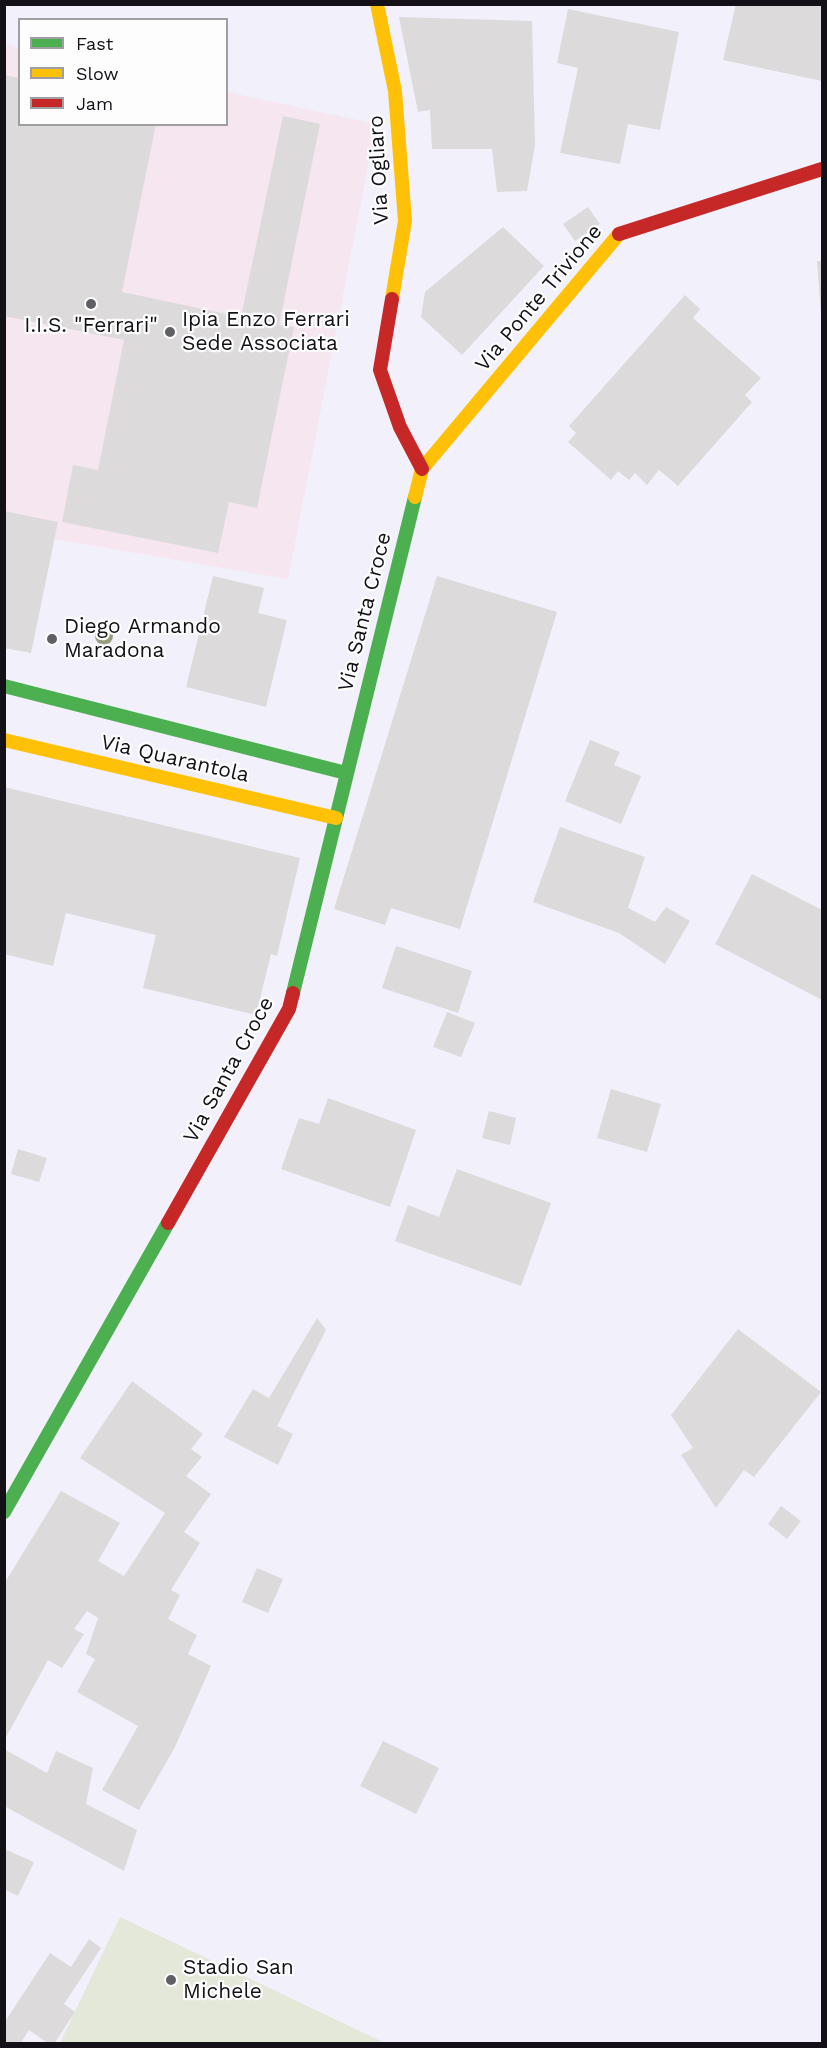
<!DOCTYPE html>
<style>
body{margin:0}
#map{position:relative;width:827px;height:2048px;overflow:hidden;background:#f2f0fa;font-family:"Work Sans",sans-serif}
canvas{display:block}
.frame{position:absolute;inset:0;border:6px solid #131117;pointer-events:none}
.legend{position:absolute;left:18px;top:18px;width:210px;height:108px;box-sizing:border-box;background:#fdfdfd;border:2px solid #9f9fa1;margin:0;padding:8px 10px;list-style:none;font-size:18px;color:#131117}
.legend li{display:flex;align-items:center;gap:12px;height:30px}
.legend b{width:30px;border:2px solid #9f9fa1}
</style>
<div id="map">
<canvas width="827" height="2048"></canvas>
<div class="frame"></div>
<ul class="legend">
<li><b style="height:8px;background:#4caf50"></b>Fast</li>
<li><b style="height:8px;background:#ffc107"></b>Slow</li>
<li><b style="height:8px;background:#c62828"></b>Jam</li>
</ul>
</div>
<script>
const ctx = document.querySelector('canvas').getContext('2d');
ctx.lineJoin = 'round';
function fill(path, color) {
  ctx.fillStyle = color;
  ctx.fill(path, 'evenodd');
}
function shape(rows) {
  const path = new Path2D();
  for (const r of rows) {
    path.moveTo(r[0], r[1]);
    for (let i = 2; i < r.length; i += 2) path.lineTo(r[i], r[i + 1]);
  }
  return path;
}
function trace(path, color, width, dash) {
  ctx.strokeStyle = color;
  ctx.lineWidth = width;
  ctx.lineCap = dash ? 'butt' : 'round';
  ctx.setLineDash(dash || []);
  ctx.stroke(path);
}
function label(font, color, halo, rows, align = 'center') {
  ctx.font = font + ' "Work Sans",sans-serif';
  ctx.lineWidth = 4.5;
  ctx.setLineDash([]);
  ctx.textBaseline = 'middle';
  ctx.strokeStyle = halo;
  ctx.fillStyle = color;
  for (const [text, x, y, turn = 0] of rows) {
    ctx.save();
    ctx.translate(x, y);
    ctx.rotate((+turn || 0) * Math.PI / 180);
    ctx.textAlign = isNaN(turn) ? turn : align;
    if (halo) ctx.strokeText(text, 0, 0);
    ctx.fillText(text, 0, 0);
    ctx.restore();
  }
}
fill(shape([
 [5,44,19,48,20,124,226,124,227,92,376,124,288,579,54,539,31,653,5,647]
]), '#f5e6ef');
fill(shape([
 [120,1917,385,2043,60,2043]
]), '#e4e8d9');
fill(shape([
 [736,4,822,4,822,81,723,60],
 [568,9,679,32,660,130,628,124,620,164,560,153,578,68,557,63],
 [399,17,532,21,535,145,527,191,497,192,492,149,432,149,430,110,418,112],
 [4,75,20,78,20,124,156,124,122,292,241,317,283,116,320,124,279,325,294,327,257,508,229,502,218,553,62,522,73,465,98,470,124,340,4,316],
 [588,207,600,224,575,241,563,224],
 [503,227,544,266,462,355,421,317,425,292],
 [817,261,822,261,822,314,821,314],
 [685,295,700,309,693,318,761,378,745,395,752,402,678,486,659,470,647,485,635,473,629,480,618,471,611,480,568,442,576,433,569,426],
 [4,511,58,522,31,653,4,648],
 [213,576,264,588,258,613,287,620,266,707,186,687],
 [437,576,557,612,460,929,391,908,385,925,334,909],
 [590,740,620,752,614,765,641,776,621,824,565,801],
 [4,787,300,858,277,956,271,954,256,1015,143,988,156,935,66,913,53,966,4,954],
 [560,827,645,857,628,908,655,922,666,907,690,921,665,964,619,933,533,902],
 [752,874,822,910,822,1000,715,944],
 [396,946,472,971,458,1013,382,988],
 [447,1012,475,1023,461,1057,433,1047],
 [611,1089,661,1104,647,1152,597,1138],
 [328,1098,416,1130,390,1207,281,1169,299,1118,319,1124],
 [489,1111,516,1118,510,1145,482,1138],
 [18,1149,47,1158,39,1182,11,1174],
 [457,1169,551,1203,521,1286,395,1241,408,1205,439,1217],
 [317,1318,326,1330,277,1426,293,1434,278,1465,224,1437,253,1389,269,1398],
 [738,1329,821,1392,754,1477,744,1470,716,1508,681,1455,693,1448,671,1415],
 [132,1381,203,1434,191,1449,202,1457,186,1476,211,1494,184,1532,200,1543,171,1590,180,1595,168,1619,197,1635,188,1654,211,1666,175,1747,139,1810,102,1790,138,1726,77,1692,95,1659,86,1654,98,1618,87,1611,74,1629,84,1634,62,1668,48,1660,4,1741,4,1584,61,1491,120,1523,98,1561,124,1576,165,1513,80,1458],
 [781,1506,801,1521,787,1539,768,1524],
 [257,1568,283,1579,268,1613,242,1602],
 [383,1741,439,1768,416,1814,360,1786],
 [4,1749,47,1773,56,1751,93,1768,86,1804,137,1830,124,1871,4,1806],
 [4,1849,34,1862,18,1896,4,1889],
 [89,1939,101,1948,64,2004,75,2012,54,2044,49,2044,29,2030,20,2044,4,2044,4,2023,50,1953,71,1967]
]), '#dddadc');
trace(shape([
 [4,686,346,773],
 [293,993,415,497],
 [4,1512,168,1223]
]), '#4caf50', 14);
trace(shape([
 [377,4,395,91,405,221,392,299],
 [415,497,422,469,619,234],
 [4,740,336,818]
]), '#ffc107', 14);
trace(shape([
 [619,234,822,169],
 [392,299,380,370,400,427,422,469],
 [168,1223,289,1009,293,993]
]), '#c62828', 14);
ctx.fillStyle = '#979c7e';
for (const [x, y] of [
 [104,636]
]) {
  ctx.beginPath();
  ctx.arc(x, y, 9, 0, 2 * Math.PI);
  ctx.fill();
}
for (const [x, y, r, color] of [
 [91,304,6,"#615f66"],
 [170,332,6,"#615f66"],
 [52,639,6,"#615f66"],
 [171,1980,6,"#615f66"]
]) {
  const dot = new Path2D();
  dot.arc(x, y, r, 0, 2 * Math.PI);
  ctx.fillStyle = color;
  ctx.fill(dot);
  trace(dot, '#fdfdfd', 2);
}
label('21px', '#131117', '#fdfdfd', [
 ["Via Ogliaro",379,170,-93],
 ["Via Ponte Trivione",539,298,-50],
 ["Via Santa Croce",365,612,-76],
 ["Via Quarantola",175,759,13],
 ["Via Santa Croce",229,1070,-61]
]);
label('21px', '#131117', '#fdfdfd', [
 ["Ipia Enzo Ferrari",182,320],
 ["Sede Associata",182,344],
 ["I.I.S. \"Ferrari\"",91,326,"center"],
 ["Diego Armando",64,627],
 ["Maradona",64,651],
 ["Stadio San",183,1968],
 ["Michele",183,1992]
], 'left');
</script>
